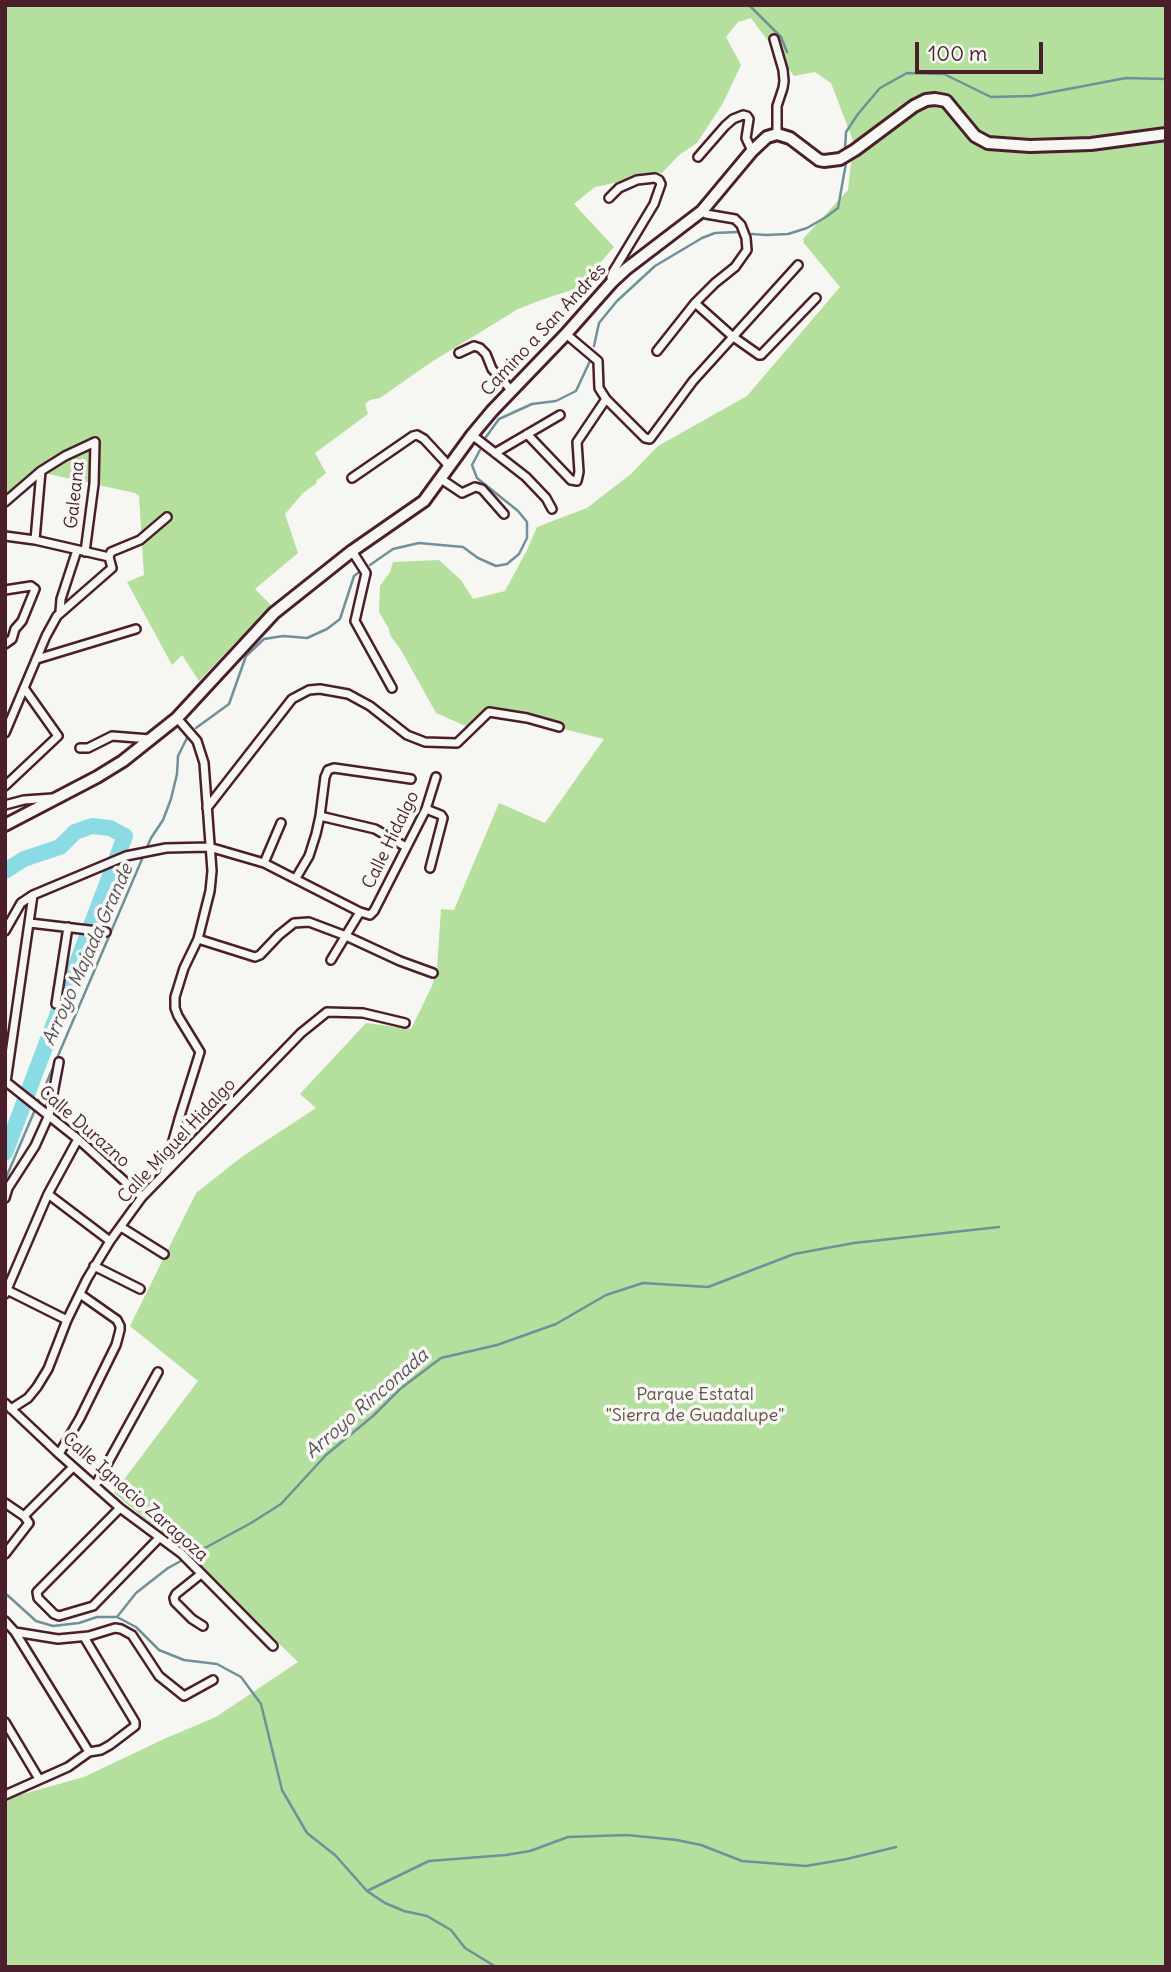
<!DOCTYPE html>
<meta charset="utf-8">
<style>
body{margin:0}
#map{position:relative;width:1171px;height:1972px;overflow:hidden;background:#f6f6f2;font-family:Delius,sans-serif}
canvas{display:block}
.frame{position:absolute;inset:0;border:7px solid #4a1f2b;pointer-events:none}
.scale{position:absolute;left:915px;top:42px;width:128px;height:32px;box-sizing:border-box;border:4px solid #4a1f2b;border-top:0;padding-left:9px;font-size:21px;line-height:24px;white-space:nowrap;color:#4a1f2b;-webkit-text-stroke:5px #f6f6f2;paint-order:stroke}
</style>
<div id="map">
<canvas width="1171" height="1972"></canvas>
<div class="frame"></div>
<div class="scale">100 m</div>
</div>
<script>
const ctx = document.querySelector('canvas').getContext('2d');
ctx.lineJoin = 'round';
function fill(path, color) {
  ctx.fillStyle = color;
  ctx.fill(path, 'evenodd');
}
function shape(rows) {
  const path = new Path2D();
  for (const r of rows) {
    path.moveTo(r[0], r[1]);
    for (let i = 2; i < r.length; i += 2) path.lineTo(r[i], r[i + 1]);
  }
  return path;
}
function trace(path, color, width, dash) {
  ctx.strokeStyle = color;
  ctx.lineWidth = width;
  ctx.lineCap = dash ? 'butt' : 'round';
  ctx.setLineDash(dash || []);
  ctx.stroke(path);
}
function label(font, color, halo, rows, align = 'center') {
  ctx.font = font + ' Delius,sans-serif';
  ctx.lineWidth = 7;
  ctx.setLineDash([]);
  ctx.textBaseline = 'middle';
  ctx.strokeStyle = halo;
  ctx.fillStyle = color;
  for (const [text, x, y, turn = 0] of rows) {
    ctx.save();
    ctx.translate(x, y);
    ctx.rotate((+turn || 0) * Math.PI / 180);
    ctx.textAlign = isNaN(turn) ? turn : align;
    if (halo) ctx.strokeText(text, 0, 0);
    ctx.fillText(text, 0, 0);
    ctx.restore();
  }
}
fill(shape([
 [5,5,1166,5,1166,1967,5,1967,5,1799,84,1777,164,1739,216,1717,298,1662,186,1553,114,1493,198,1381,130,1326,196,1193,243,1156,316,1108,300,1094,366,1023,411,1029,432,986,437,969,441,909,454,910,499,803,545,823,604,739,498,713,483,715,468,727,436,713,401,650,390,635,389,629,379,612,380,586,390,572,393,562,439,560,461,580,473,599,505,591,527,550,537,527,587,508,631,474,658,446,747,396,840,287,803,242,804,241,803,239,848,190,852,155,857,151,831,83,815,72,794,76,751,18,738,22,726,37,741,65,723,103,697,143,679,155,662,173,595,187,574,204,614,247,578,288,544,299,518,309,430,363,380,398,370,400,365,404,368,414,315,453,326,473,316,481,317,483,303,493,285,514,298,553,255,589,271,605,199,681,182,655,172,665,127,582,144,575,139,496,135,493,35,471,5,499]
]), '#b4df9c');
trace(shape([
 [749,5,781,37,787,52],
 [845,150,846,132,858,114,880,88,907,73,944,74,991,97,1031,96,1126,78,1166,79],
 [752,234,766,235,788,234,807,228,826,217,838,208,846,163],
 [594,346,599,323,617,301,655,266,702,238,715,233,737,232],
 [486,437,499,419,532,404,556,401,576,391,590,361],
 [370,565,393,549,419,543,463,547,478,558,496,566,507,564,519,554,527,538,527,522,518,511,477,478,472,465,480,450],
 [196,728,229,704,246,656,264,639,283,636,307,638,327,629,340,619,354,576,358,573],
 [5,1180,151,838,163,820,171,799,177,774,178,756,187,738],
 [5,1593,36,1621,53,1626,79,1623,97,1617,117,1617,136,1627,159,1650,184,1660,217,1664,241,1677,261,1704,282,1790,307,1833,335,1855,367,1891,385,1903,404,1911,427,1916,451,1930,465,1948,496,1967],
 [117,1617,136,1593,168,1568,251,1523,281,1504,326,1455,373,1416,400,1389,441,1358,497,1345,556,1324,606,1295,643,1283,708,1287,794,1254,854,1243,999,1227],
 [367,1891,429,1861,506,1855,530,1851,568,1837,627,1835,677,1840,701,1845,742,1861,806,1866,847,1859,896,1847]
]), '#70909a', 2.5);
trace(shape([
 [5,871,24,859,60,847,75,832,92,826,110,828,125,836,5,1153]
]), '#8adbe4', 16);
const street = shape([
 [774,39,783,70,784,81,783,88,777,106,777,134],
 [698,157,725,126,733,119,743,115,747,116,749,119,746,138,752,151],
 [609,198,619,188,637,180,655,178,659,180,661,184,654,204,613,272,611,277,612,282],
 [695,303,732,336,759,355,761,355,816,298],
 [566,334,598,361,599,388,606,399,645,438,650,439,693,381,798,265],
 [657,351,695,303,715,283,735,267,747,250,746,238,741,225,735,219,706,214,702,211],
 [459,353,474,346,480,348,486,354,492,369,512,391],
 [527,434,571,480,577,481,579,472,577,442,606,399],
 [472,435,526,477,546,498,552,509],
 [495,453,560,415],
 [352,478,413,436,417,435,424,439,449,466],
 [441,479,462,493,475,487,482,489,504,514],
 [5,502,41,471,65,456,95,442,94,484,85,552],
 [5,536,35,540,109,557],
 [35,540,41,471],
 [352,551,366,573,355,621,392,688],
 [109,557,111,552,140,540,167,517],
 [5,590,31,586,35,589,22,621,15,629,12,639,5,644],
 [60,612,61,599,77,550],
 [37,659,136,629],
 [5,733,46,636,57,616,112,568,109,557],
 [80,748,88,748,112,736,150,739],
 [5,786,58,736,24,688],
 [5,805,24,800,53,798],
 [207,808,292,699,309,690,320,689,348,694,370,706,407,735,425,742,457,743,489,712,527,718,559,727],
 [426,809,441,815,443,818,430,868],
 [320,816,375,829,406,847],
 [264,863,281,823],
 [296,878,309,856,316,834,320,816,325,777,328,770,334,768,411,779],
 [30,923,106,932],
 [5,931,21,903,33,895,126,856,166,848,209,847,264,863,360,912,370,915,374,911,426,809,436,777],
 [198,939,255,957,260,955,279,935,294,923,309,922,346,936,400,961,433,973],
 [331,960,360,912],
 [56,1004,68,927],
 [5,1081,78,1139,142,1197],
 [6,1082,33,895],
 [164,1173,179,1119,200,1052,178,1016,175,1008,175,997,184,968,198,939,210,891,212,871,204,763,197,741,177,718],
 [48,1194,110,1241],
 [5,1198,8,1188,35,1146,49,1115,59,1062],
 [121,1227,164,1254],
 [94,1266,140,1289],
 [7,1290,67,1320],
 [5,1294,48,1194,78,1139],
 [5,1403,59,1454,120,1508,182,1554,273,1646],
 [11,1409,28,1398,37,1387,48,1369,67,1320,87,1279,110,1241,142,1197,301,1033,327,1012,363,1013,405,1023],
 [59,1454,80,1418,116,1345,120,1330,120,1326,117,1320,80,1294],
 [95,1486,158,1372],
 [5,1503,24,1516,29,1523,5,1554],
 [120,1508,37,1592,38,1598,54,1614,59,1616,93,1606,159,1538],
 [24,1516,73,1467],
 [201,1574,176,1594,174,1598,175,1602,192,1619,203,1626],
 [5,1621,15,1632,58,1639,89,1636,115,1628,121,1629,132,1635,159,1676,184,1696,213,1680],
 [15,1632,89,1752],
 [5,1722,39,1779],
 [5,1795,68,1767,89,1752,101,1750,110,1745,135,1726,135,1722,84,1637]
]);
const secondary = shape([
 [5,825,97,777,123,761,177,718,274,613,352,551,424,501,472,435,492,411,566,334,612,282,626,269,702,211,752,151,767,137,777,134,790,138,819,160,824,161,840,159,855,150,914,106,926,100,935,99,946,101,975,136,988,143,1030,146,1091,144,1166,134]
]);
trace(street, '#4a1f2b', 12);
trace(secondary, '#4a1f2b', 16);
trace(street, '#f6f6f2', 7);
trace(secondary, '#f6f6f2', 10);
label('18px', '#4a1f2b', '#f6f6f2', [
 ["Camino a San Andrés",544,330,-47],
 ["Galeana",75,495,-84],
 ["Calle Hidalgo",391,840,-64],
 ["Calle Durazno",84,1127,41],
 ["Calle Miguel Hidalgo",177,1141,-47],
 ["Calle Ignacio Zaragoza",135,1497,41]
]);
label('18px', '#644f47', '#f6f6f2', [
 ["Parque Estatal",695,1395],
 ["\"Sierra de Guadalupe\"",695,1416]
]);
label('italic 19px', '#5a4e59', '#f6f6f2', [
 ["Arroyo Majada Grande",88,955,-66],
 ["Arroyo Rinconada",367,1404,-41]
]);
</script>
